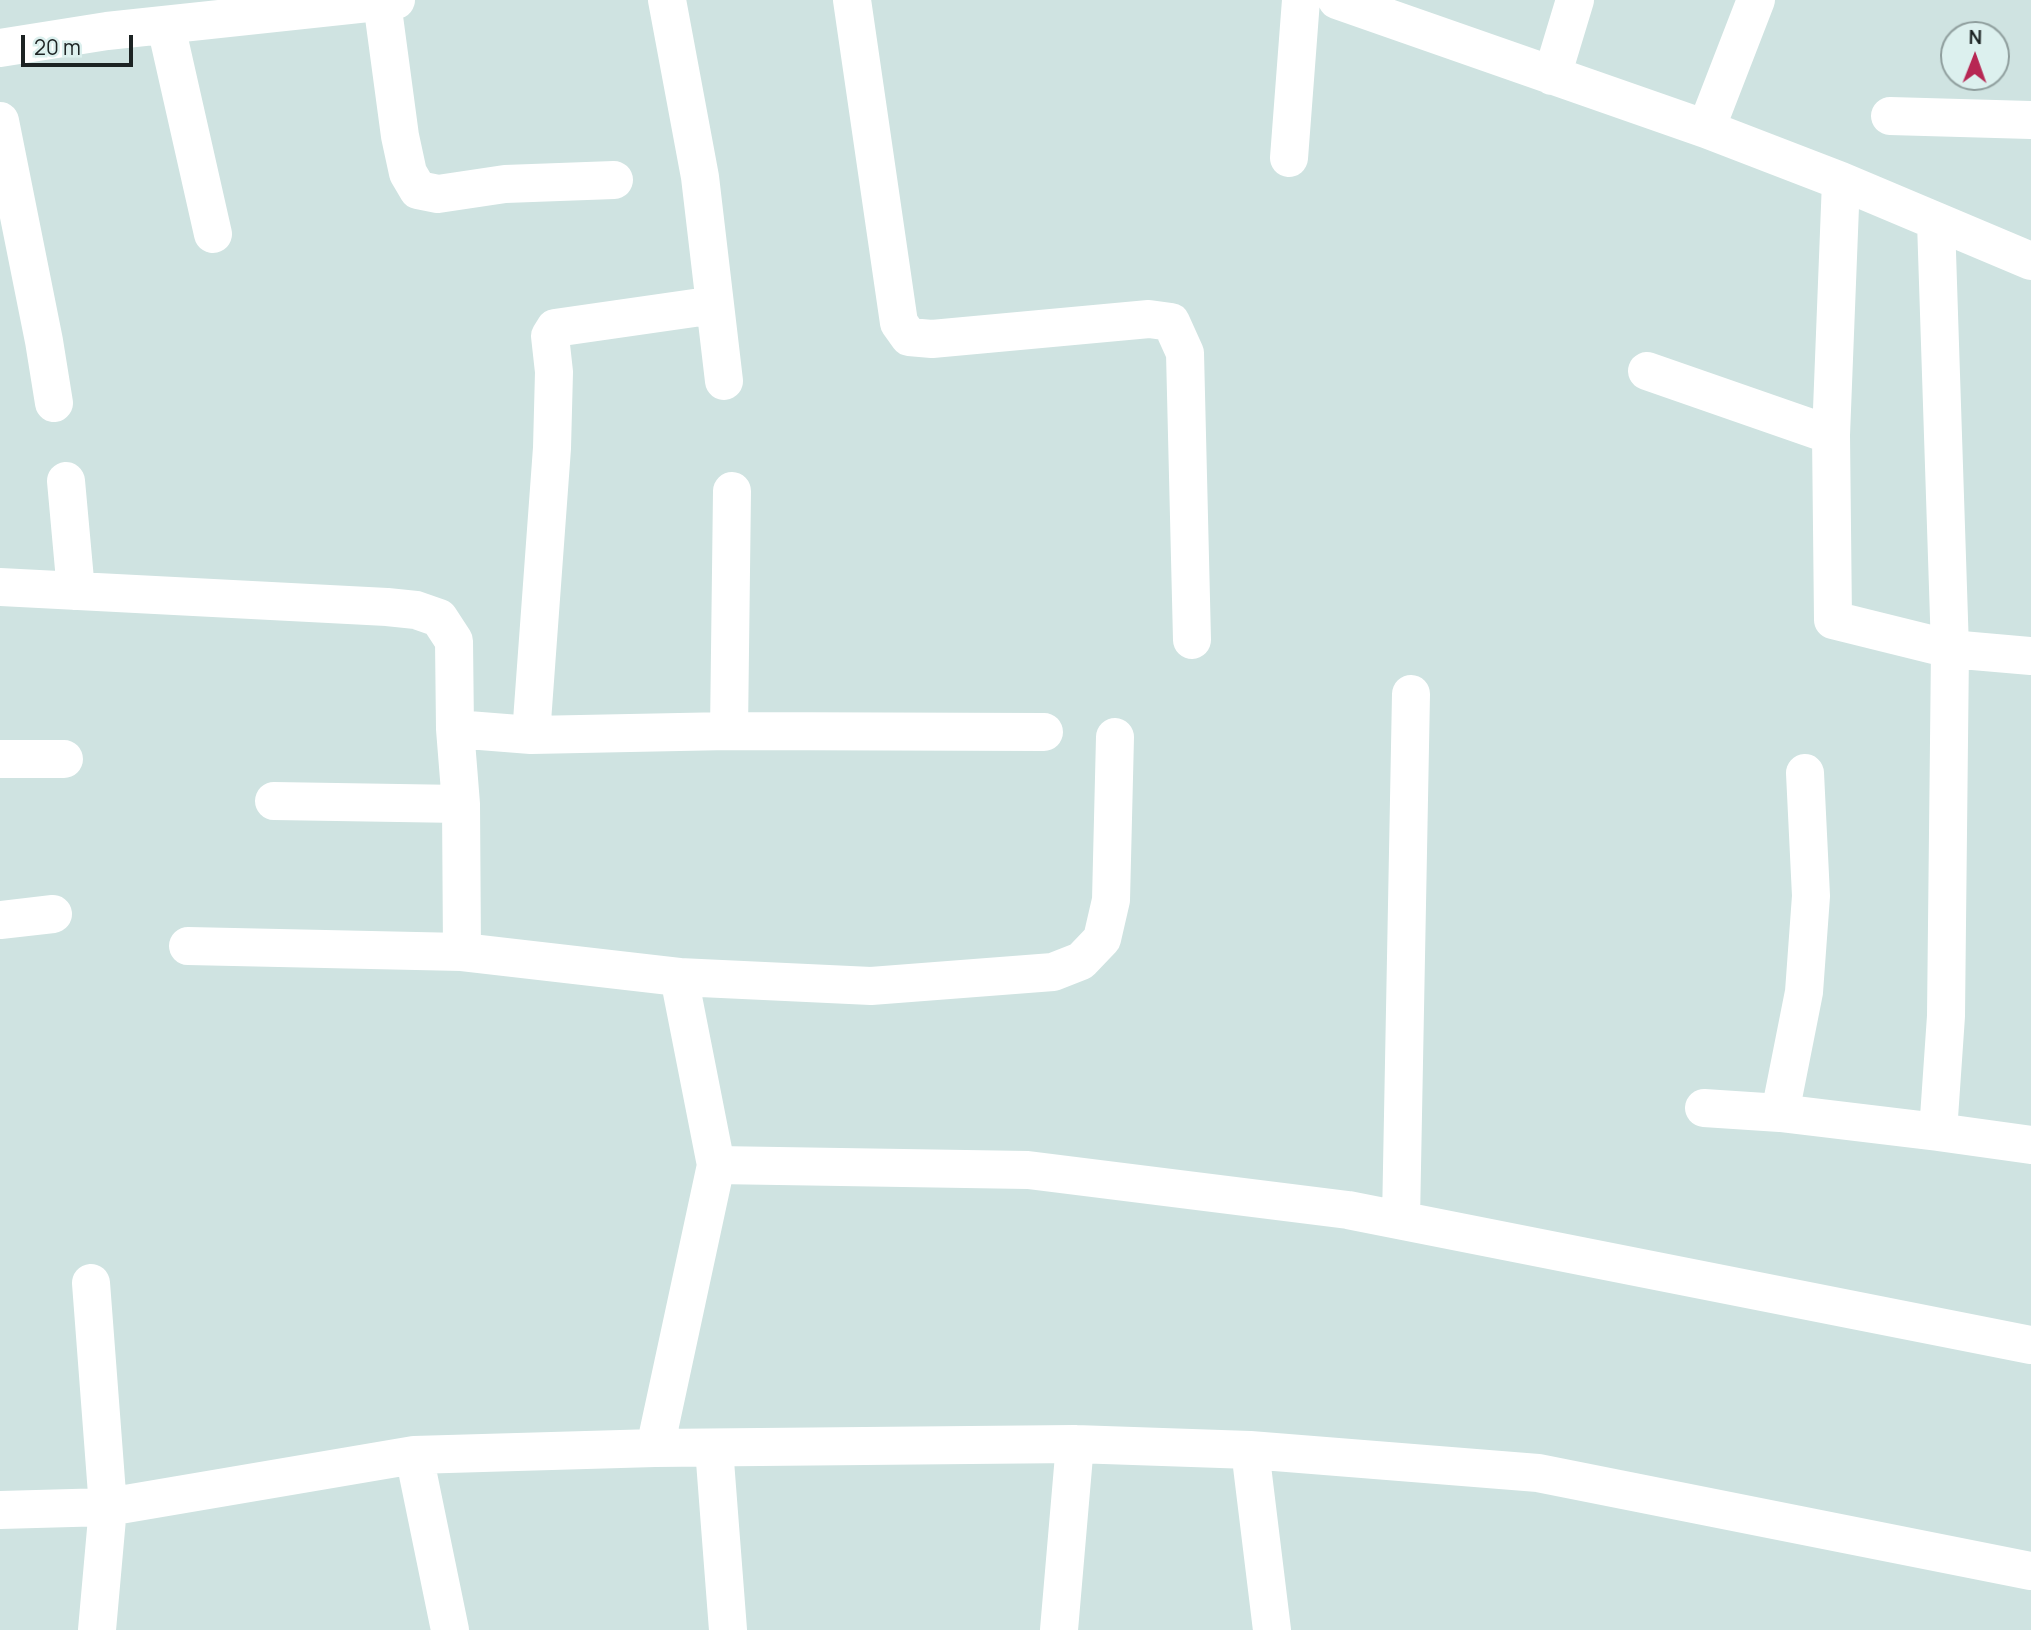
<!DOCTYPE html>
<style>
body{margin:0}
#map{position:relative;width:2031px;height:1630px;overflow:hidden;background:#cfe3e1;font-family:Manrope,sans-serif}
canvas{display:block}
.north{position:absolute;left:1940px;top:21px;width:70px;height:70px;box-sizing:border-box;background:#dcf0ee;border:2px solid #8f9e9d;border-radius:50%;rotate:1deg;font-size:19px;font-weight:700;line-height:28px;text-align:center;color:#1c2323}
.north::after{content:'';display:block;margin:auto;width:24px;height:32px;background:#b72753;clip-path:polygon(50% 0,100% 100%,50% 72%,0 100%)}
.scale{position:absolute;left:21px;top:35px;width:112px;height:32px;box-sizing:border-box;border:4px solid #1c2323;border-top:0;padding-left:9px;font-size:21px;line-height:24px;white-space:nowrap;color:#1c2323;-webkit-text-stroke:5px #dcf0ee;paint-order:stroke}
</style>
<div id="map">
<canvas width="2031" height="1630"></canvas>
<div class="north">N</div>
<div class="scale">20 m</div>
</div>
<script>
const ctx = document.querySelector('canvas').getContext('2d');
ctx.lineJoin = 'round';
function shape(rows) {
  const path = new Path2D();
  for (const r of rows) {
    path.moveTo(r[0], r[1]);
    for (let i = 2; i < r.length; i += 2) path.lineTo(r[i], r[i + 1]);
  }
  return path;
}
function trace(path, color, width, dash) {
  ctx.strokeStyle = color;
  ctx.lineWidth = width;
  ctx.lineCap = dash ? 'butt' : 'round';
  ctx.setLineDash(dash || []);
  ctx.stroke(path);
}
trace(shape([
 [667,0,700,177,724,381],
 [852,0,899,323,909,337,932,339,1149,319,1171,322,1185,353,1192,640],
 [1337,0,1706,129,1841,181,2031,261],
 [382,2,400,136,408,173,418,190,438,194,505,184,614,180],
 [166,26,213,234],
 [0,48,107,31,396,0],
 [1552,76,1575,0],
 [1890,116,2031,120],
 [0,121,44,341,54,403],
 [1706,129,1756,0],
 [1289,158,1301,0],
 [1841,181,1831,435,1833,620,1950,649,2031,656],
 [1936,222,1950,649,1946,1016,1938,1132,2031,1145],
 [1647,371,1831,435],
 [66,481,76,591],
 [0,587,387,607,416,610,439,618,454,641,455,729,461,804,462,952,679,977,716,1165],
 [455,729,531,735,729,731,1044,732],
 [729,731,732,491],
 [531,735,552,448,554,372,550,336,555,328,715,305],
 [0,759,64,759],
 [274,801,461,804],
 [0,920,53,914],
 [188,946,462,952],
 [679,977,871,986,1053,972,1081,961,1102,939,1111,900,1115,737],
 [1704,1108,1780,1113,1938,1132],
 [1780,1113,1804,992,1811,896,1805,773],
 [1401,1220,1411,694],
 [91,1283,108,1507,97,1630],
 [655,1448,716,1165,1028,1170,1348,1210,2031,1345],
 [714,1448,728,1630],
 [1250,1450,1272,1630],
 [414,1455,450,1630],
 [0,1510,108,1507,414,1455,655,1448,1075,1444,1250,1450,1538,1473,2031,1571],
 [1059,1630,1075,1444]
]), '#fff', 38);
</script>
